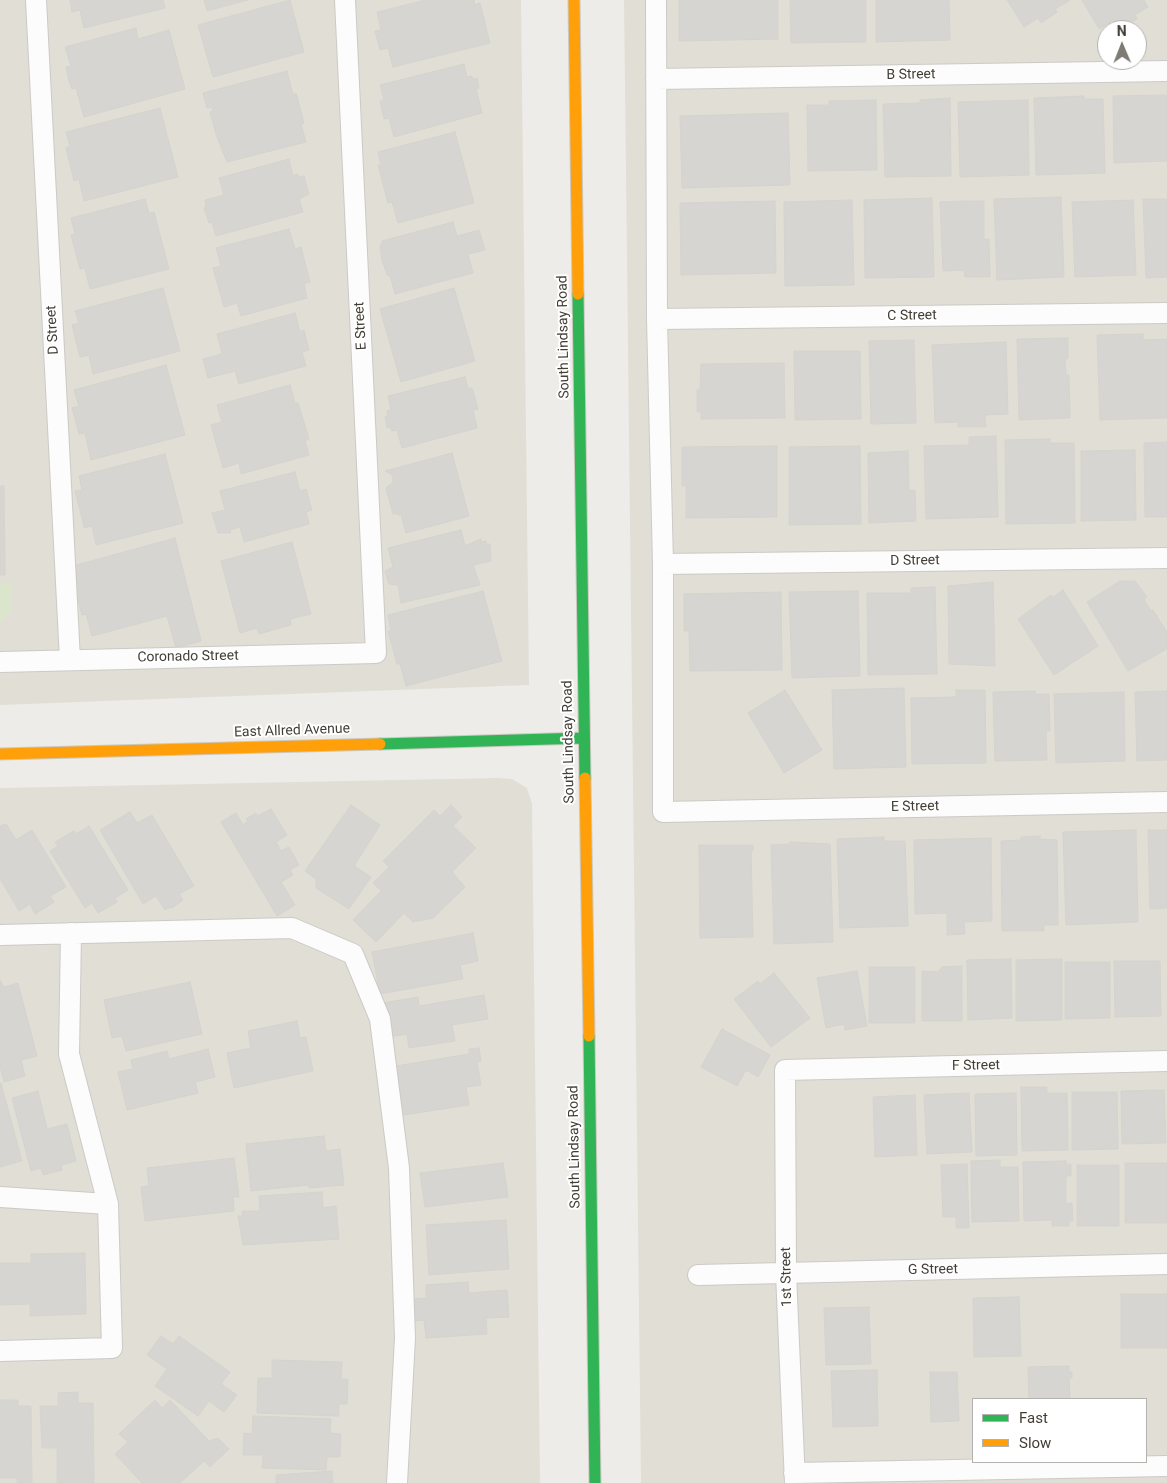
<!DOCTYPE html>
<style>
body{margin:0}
#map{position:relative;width:1167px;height:1483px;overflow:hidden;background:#eeece8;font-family:Roboto,sans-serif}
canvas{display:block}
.legend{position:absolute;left:972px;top:1398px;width:175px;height:65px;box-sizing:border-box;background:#fff;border:1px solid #b3b2af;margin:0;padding:6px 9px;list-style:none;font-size:15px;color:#423e36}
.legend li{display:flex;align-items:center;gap:10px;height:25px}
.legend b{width:25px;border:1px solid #b3b2af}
.north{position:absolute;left:1097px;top:20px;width:50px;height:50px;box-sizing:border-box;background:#fff;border:1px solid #b3b2af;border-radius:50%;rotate:359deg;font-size:14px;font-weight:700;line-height:20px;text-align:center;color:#423e36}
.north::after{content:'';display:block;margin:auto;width:18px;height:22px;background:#7e7b74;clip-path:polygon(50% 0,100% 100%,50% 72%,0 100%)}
</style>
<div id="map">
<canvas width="1167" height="1483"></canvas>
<ul class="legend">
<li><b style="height:6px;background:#30b455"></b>Fast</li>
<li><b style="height:6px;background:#ff9f0a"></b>Slow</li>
</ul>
<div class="north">N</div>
</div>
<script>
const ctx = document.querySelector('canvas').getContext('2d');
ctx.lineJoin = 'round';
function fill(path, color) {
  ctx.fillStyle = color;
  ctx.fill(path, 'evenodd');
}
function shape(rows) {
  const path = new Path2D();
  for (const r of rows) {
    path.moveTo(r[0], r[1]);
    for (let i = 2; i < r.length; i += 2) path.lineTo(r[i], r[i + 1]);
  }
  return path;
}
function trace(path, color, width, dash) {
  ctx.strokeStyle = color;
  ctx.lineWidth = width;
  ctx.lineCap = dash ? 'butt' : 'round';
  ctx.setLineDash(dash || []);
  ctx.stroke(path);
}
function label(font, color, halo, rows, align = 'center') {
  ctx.font = font + ' Roboto,sans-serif';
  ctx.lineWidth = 4;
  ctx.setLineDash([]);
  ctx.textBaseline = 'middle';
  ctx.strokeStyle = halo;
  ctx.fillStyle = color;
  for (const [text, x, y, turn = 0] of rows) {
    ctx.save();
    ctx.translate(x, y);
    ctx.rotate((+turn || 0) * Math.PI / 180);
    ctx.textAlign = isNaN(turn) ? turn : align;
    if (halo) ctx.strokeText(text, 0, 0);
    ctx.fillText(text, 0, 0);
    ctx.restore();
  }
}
fill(shape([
 [0,0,521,0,529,685,0,705],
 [624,0,1167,0,1167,1483,641,1483],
 [1107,30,1137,30,1137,60,1107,60],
 [973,1399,1146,1399,1146,1462,973,1462],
 [498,778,512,779,527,788,532,804,540,1483,0,1483,0,788]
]), '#e1ded6');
fill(shape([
 [0,583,13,583,11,611,0,623]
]), '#dbe5cb');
const building = shape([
 [70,0,163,0,165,8,84,28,80,10,72,12,70,0],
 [204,0,248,0,207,11,204,0],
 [290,0,304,52,213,77,198,25,290,0],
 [425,0,474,0,475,5,480,3,490,43,393,67,388,48,380,50,375,31,381,30,377,12,425,0],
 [679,0,778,0,778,39,679,41,679,0],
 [790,0,866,0,866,42,791,43,790,0],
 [876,0,949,0,950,40,876,42,876,0],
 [1007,0,1069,0,1069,1,1055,9,1057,12,1041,23,1038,18,1024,27,1007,0],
 [1082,0,1144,0,1148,7,1135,15,1137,19,1119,29,1113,20,1099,29,1082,0],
 [136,28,138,39,169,30,185,89,84,117,76,88,72,89,69,81,66,67,71,66,65,47,136,28],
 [464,64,467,77,472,76,473,79,477,78,479,88,476,89,482,113,394,137,389,118,384,119,380,101,384,99,380,85,464,64],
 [287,71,293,95,296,93,304,123,301,124,306,142,227,162,217,137,210,112,213,111,212,107,207,108,203,93,287,71],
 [1167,95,1167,161,1114,163,1113,96,1167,95],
 [1084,96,1084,99,1103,99,1105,173,1036,175,1034,98,1084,96],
 [950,98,951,176,885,177,883,104,920,103,920,100,950,98],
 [876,100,877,170,808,171,807,105,829,105,829,101,876,100],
 [1028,100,1029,175,960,177,958,102,1028,100],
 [160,108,178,177,84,201,79,179,74,181,66,148,70,146,66,132,160,108],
 [788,113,790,185,682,188,680,116,788,113],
 [455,132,474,203,398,223,392,202,388,203,378,165,381,165,378,152,455,132],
 [289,159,293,176,298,174,299,177,304,176,309,194,299,199,303,212,216,236,212,222,209,223,204,208,206,207,205,200,224,195,219,178,289,159],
 [1061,197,1064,277,997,280,994,199,1061,197],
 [932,198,934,277,865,278,864,200,932,198],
 [145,199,149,213,154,212,169,269,90,289,85,268,80,269,71,235,75,234,71,218,145,199],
 [1143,199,1167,199,1167,277,1146,278,1143,199],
 [852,200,854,285,785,286,784,202,852,200],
 [1133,200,1136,275,1075,277,1072,202,1133,200],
 [775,201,776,273,681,275,680,203,775,201],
 [964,201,984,201,984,239,989,239,990,277,965,277,964,270,943,271,940,202,964,201],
 [453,222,457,236,479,230,485,250,468,254,473,273,395,294,390,275,388,276,382,261,380,245,382,244,382,241,453,222],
 [289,229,295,249,301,247,310,282,304,284,307,298,241,316,237,303,224,307,213,268,221,266,216,248,289,229],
 [163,288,180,351,93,374,89,355,80,357,72,325,79,323,75,311,163,288],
 [454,288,475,361,401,382,380,309,454,288],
 [295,313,300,332,304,330,309,350,302,352,306,366,239,384,235,371,208,378,203,359,222,354,217,334,295,313],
 [1143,334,1143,340,1167,339,1167,418,1100,420,1097,335,1143,334],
 [1068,338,1068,359,1065,359,1066,375,1069,375,1070,418,1019,420,1017,339,1068,338],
 [914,340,916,423,871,424,869,341,914,340],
 [1006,342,1008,414,985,415,986,427,958,427,958,422,935,423,932,345,1006,342],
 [794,351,860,351,861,419,795,420,794,351],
 [784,363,785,418,701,419,701,412,697,412,697,390,700,390,701,364,784,363],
 [166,365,185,435,91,460,85,433,79,434,72,408,79,406,74,390,166,365],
 [465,377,468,389,472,388,478,409,473,410,477,428,402,448,397,430,392,431,390,427,387,428,386,422,385,417,388,415,387,411,391,410,388,396,465,377],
 [290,385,295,403,298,403,309,439,305,441,309,455,241,474,239,463,223,468,211,425,222,422,217,405,290,385],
 [996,436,998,517,926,519,924,446,969,445,969,437,996,436],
 [1050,439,1050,443,1074,443,1075,523,1006,524,1005,440,1050,439],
 [1167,442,1167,517,1145,517,1144,443,1167,442],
 [777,446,777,517,686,518,686,486,682,486,682,447,777,446],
 [860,446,861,524,789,525,789,447,860,446],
 [1135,450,1136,520,1081,521,1081,451,1135,450],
 [908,451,909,491,915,490,916,521,869,523,868,453,908,451],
 [452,453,469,516,406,533,401,515,398,515,397,513,393,514,386,488,393,482,392,475,385,471,452,453],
 [165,454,183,523,96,545,92,526,84,528,83,522,75,491,82,490,79,476,165,454],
 [295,472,300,491,306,489,312,510,306,512,309,524,244,542,240,527,230,530,231,533,218,533,212,513,225,510,220,491,295,472],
 [0,486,4,486,5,575,0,575,0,486],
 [461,530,465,546,481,539,481,542,486,541,486,544,490,544,491,561,473,565,480,585,401,603,398,585,389,584,385,571,393,567,388,548,461,530],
 [175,538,201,641,176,648,167,616,92,636,86,614,82,615,74,585,78,583,73,566,175,538],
 [292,542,311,614,290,619,291,625,259,634,257,628,240,633,221,561,292,542],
 [1120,581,1135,581,1147,597,1144,600,1151,611,1153,610,1167,632,1167,649,1128,671,1087,602,1120,581],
 [993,582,995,666,949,664,948,586,993,582],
 [935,587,937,674,868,675,867,593,911,593,911,588,935,587],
 [1063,590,1098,646,1054,675,1018,619,1051,595,1052,598,1063,590],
 [483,591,502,661,406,686,400,664,397,664,388,631,391,631,388,615,483,591],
 [858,591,860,676,792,678,789,592,858,591],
 [781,592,782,670,690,671,689,631,684,631,684,594,781,592],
 [904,688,906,767,834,769,832,690,904,688],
 [785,690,822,750,784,773,748,713,785,690],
 [956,690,985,690,986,763,912,764,911,698,956,697,956,690],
 [1035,691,1036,694,1049,694,1050,731,1046,731,1047,760,995,761,993,692,1035,691],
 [1167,691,1167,760,1137,761,1135,692,1167,691],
 [1124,692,1125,761,1056,763,1054,694,1124,692],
 [351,805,380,825,354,866,371,877,349,909,316,888,316,879,305,871,351,805],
 [451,805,462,817,453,826,476,848,452,872,465,887,433,918,413,922,404,913,376,942,353,920,381,891,373,883,389,867,383,861,434,810,440,816,451,805],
 [271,809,287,835,276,842,281,851,289,847,299,865,290,870,293,875,281,882,295,905,277,916,221,822,236,813,243,825,248,821,246,819,256,813,257,816,271,809],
 [130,812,137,823,152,815,194,886,179,894,183,900,172,908,171,907,165,910,156,896,143,904,100,830,130,812],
 [6,824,16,840,32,830,66,887,50,896,54,902,35,914,30,904,19,911,0,879,0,826,6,824],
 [89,826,128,890,115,898,117,902,98,913,92,903,85,908,50,851,58,846,55,842,74,831,76,834,89,826],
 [1136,830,1138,922,1066,925,1063,832,1136,830],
 [1148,830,1167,830,1167,908,1150,909,1148,830],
 [1040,836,1040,839,1057,840,1058,925,1044,925,1044,931,1002,931,1001,841,1021,840,1021,837,1040,836],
 [884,837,884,841,905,841,908,926,840,928,837,839,884,837],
 [991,838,992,921,964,922,965,934,947,935,947,913,915,914,914,840,991,838],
 [790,842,830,844,833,942,774,944,771,845,790,844,790,842],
 [699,845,753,845,753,851,751,851,753,937,700,938,699,845],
 [473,933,478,961,460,965,463,979,380,994,372,952,473,933],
 [1011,959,1012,1018,968,1020,967,960,1011,959],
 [1062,959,1062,1020,1016,1021,1016,960,1062,959],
 [1114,961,1160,961,1161,1016,1115,1017,1114,961],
 [1065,962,1110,962,1110,1018,1065,1019,1065,962],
 [962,966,962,1021,922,1021,922,971,938,972,942,967,962,966],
 [869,967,915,967,915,1023,869,1023,869,967],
 [857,971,867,1026,845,1030,844,1024,826,1028,817,978,857,971],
 [774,973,810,1018,771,1047,734,999,758,981,760,984,774,973],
 [0,980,4,987,18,983,37,1056,21,1060,25,1076,4,1082,0,1067,0,980],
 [190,982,202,1034,126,1051,122,1036,112,1038,104,1000,190,982],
 [484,995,488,1019,452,1025,455,1041,409,1048,407,1034,389,1037,383,1003,418,997,419,1006,484,995],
 [297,1021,300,1038,306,1037,313,1071,234,1088,227,1053,251,1048,248,1031,297,1021],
 [722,1029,770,1055,758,1077,746,1070,737,1086,701,1067,722,1029],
 [479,1048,481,1061,477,1062,481,1085,466,1087,469,1105,403,1115,396,1066,469,1054,469,1049,479,1048],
 [208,1049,215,1077,195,1082,198,1093,127,1110,118,1072,133,1069,131,1060,167,1051,169,1059,208,1049],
 [1,1083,22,1161,0,1167,0,1084,1,1083],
 [1021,1087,1047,1087,1047,1093,1067,1093,1068,1150,1022,1151,1021,1087],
 [1164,1090,1166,1143,1122,1144,1121,1091,1164,1090],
 [38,1091,47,1129,67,1124,76,1161,61,1165,62,1170,43,1175,41,1168,31,1171,12,1098,38,1091],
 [1072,1092,1117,1092,1118,1149,1072,1150,1072,1092],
 [969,1093,972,1152,927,1154,924,1095,969,1093],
 [1016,1093,1017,1155,976,1156,975,1094,1016,1093],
 [915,1095,917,1155,875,1157,873,1097,915,1095],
 [324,1136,326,1151,340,1149,344,1185,309,1188,309,1185,251,1191,246,1144,324,1136],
 [234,1158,239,1197,233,1197,234,1211,145,1221,141,1187,149,1186,147,1168,234,1158],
 [1000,1160,1000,1167,1018,1167,1019,1221,972,1222,971,1161,1000,1160],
 [1066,1161,1066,1164,1071,1164,1071,1176,1066,1176,1066,1204,1072,1203,1073,1221,1069,1221,1069,1226,1052,1226,1052,1220,1024,1221,1023,1162,1066,1161],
 [503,1163,508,1197,425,1207,420,1173,503,1163],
 [1125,1163,1167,1163,1167,1223,1125,1223,1125,1163],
 [967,1164,969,1228,956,1228,956,1217,943,1217,941,1165,967,1164],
 [1077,1165,1119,1165,1119,1226,1077,1226,1077,1165],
 [322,1192,323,1208,336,1206,339,1239,243,1245,238,1216,243,1216,242,1211,260,1211,259,1196,322,1192],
 [506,1220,509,1269,429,1275,426,1225,506,1220],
 [85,1253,86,1314,30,1316,30,1304,0,1305,0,1263,31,1263,31,1254,85,1253],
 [468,1282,469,1293,507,1290,509,1317,486,1318,487,1334,426,1338,424,1320,413,1321,412,1299,426,1298,426,1285,468,1282],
 [1121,1294,1167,1294,1167,1348,1121,1348,1121,1294],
 [1019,1297,1021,1356,974,1357,973,1298,1019,1297],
 [869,1307,871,1364,826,1365,824,1308,869,1307],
 [161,1336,173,1344,179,1336,230,1372,221,1384,237,1395,224,1412,209,1401,198,1416,155,1386,167,1369,147,1355,161,1336],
 [272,1360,342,1362,341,1379,348,1379,347,1404,339,1404,339,1416,257,1413,258,1378,272,1378,272,1360],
 [1069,1366,1069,1372,1072,1372,1072,1378,1069,1378,1070,1399,1029,1399,1028,1367,1069,1366],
 [877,1370,878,1426,833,1427,831,1371,877,1370],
 [930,1372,957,1372,959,1421,931,1422,930,1372],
 [78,1392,78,1403,93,1403,94,1483,57,1483,57,1448,42,1448,40,1406,58,1406,58,1393,78,1392],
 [0,1400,18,1400,18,1406,31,1406,32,1483,17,1483,17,1478,0,1478,0,1400],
 [155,1400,162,1408,170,1400,209,1441,218,1438,229,1449,210,1467,204,1461,180,1483,142,1483,115,1454,128,1442,119,1434,155,1400],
 [253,1416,331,1419,330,1433,341,1434,340,1457,327,1457,326,1470,262,1468,263,1455,243,1455,244,1433,252,1434,253,1416],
 [332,1471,333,1483,276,1483,276,1475,332,1471]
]);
fill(building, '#d7d5d1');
trace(building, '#d6d3ce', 1);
const lane = shape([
 [36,0,70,660],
 [656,0,657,319,663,564,663,812,1167,802],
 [656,79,1167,71],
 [657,319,1167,313],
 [663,564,1167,558],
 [0,662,376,653,345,0],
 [0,935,292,928,353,954,380,1019,399,1168,405,1338,397,1483],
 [0,1197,108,1204],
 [698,1275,1167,1264],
 [0,1351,112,1348,108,1204,69,1054,71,933],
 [794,1473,1167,1466],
 [795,1483,786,1273,785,1070,1167,1061]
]);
const fast = shape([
 [578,294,585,778],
 [380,744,584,738],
 [589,1036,595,1483]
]);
const slow = shape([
 [574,0,578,294],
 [0,754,380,744],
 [585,778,589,1036]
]);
trace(lane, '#cccac6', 22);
trace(fast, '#ccc9c0', 13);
trace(slow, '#ccc9c0', 13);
trace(lane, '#fcfcfc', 20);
trace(fast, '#30b455', 11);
trace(slow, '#ff9f0a', 11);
label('14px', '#423e36', '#fff', [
 ["B Street",911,75,-1],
 ["C Street",912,316,-1],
 ["E Street",361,326,-93],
 ["D Street",53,330,-93],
 ["South Lindsay Road",564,337,-91],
 ["D Street",915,561,-1],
 ["Coronado Street",188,657,-1],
 ["East Allred Avenue",292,731,-2],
 ["South Lindsay Road",569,742,-91],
 ["E Street",915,807,-1],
 ["F Street",976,1066,-1],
 ["South Lindsay Road",575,1147,-91],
 ["G Street",933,1270,-1],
 ["1st Street",787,1277,-91]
]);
</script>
